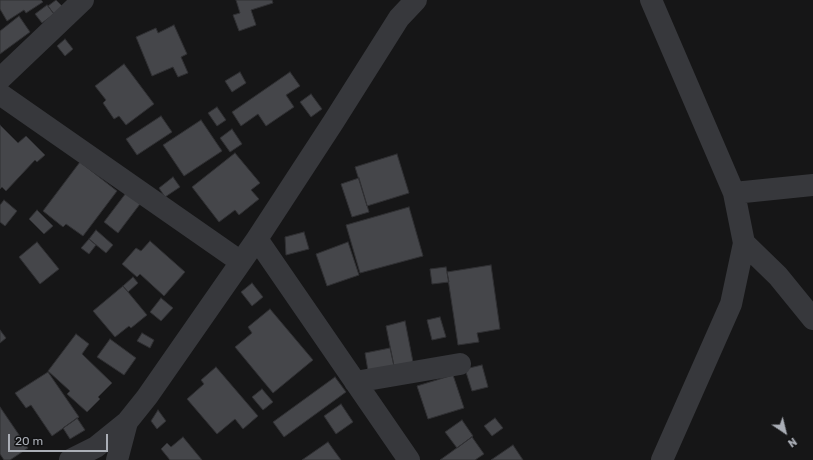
<!DOCTYPE html>
<style>
body{margin:0}
#map{position:relative;width:813px;height:460px;overflow:hidden;background:#161617;font-family:Rubik,sans-serif}
canvas{display:block}
.north{position:absolute;left:765px;top:412px;width:40px;height:40px;-webkit-text-stroke:3px #111112;paint-order:stroke;rotate:145deg;font-size:11px;font-weight:700;line-height:16px;text-align:center;color:#aaaeb6}
.north::after{content:'';display:block;margin:auto;width:14px;height:18px;background:#aaaeb6;clip-path:polygon(50% 0,100% 100%,50% 72%,0 100%)}
.scale{position:absolute;left:8px;top:434px;width:100px;height:18px;box-sizing:border-box;border:2px solid #aaaeb6;border-top:0;padding-left:5px;font-size:12px;line-height:14px;white-space:nowrap;color:#aaaeb6;-webkit-text-stroke:3px #111112;paint-order:stroke}
</style>
<div id="map">
<canvas width="813" height="460"></canvas>
<div class="north">N</div>
<div class="scale">20 m</div>
</div>
<script>
const ctx = document.querySelector('canvas').getContext('2d');
ctx.lineJoin = 'round';
function fill(path, color) {
  ctx.fillStyle = color;
  ctx.fill(path, 'evenodd');
}
function shape(rows) {
  const path = new Path2D();
  for (const r of rows) {
    path.moveTo(r[0], r[1]);
    for (let i = 2; i < r.length; i += 2) path.lineTo(r[i], r[i + 1]);
  }
  return path;
}
function trace(path, color, width, dash) {
  ctx.strokeStyle = color;
  ctx.lineWidth = width;
  ctx.lineCap = dash ? 'butt' : 'round';
  ctx.setLineDash(dash || []);
  ctx.stroke(path);
}
const building = shape([
 [0,0,41,0,43,2,26,13,24,10,7,21,0,9,0,0],
 [56,0,63,7,54,14,48,6,56,0],
 [236,0,272,0,273,3,251,10,256,25,239,31,233,15,240,13,236,0],
 [47,5,54,14,42,23,35,14,47,5],
 [19,16,30,32,0,54,0,31,19,16],
 [174,25,187,54,181,57,188,73,178,77,173,67,152,76,136,37,156,28,158,33,174,25],
 [65,39,73,49,65,56,57,46,65,39],
 [124,64,154,104,126,125,119,116,114,119,103,103,106,100,95,86,124,64],
 [240,72,246,83,232,92,225,81,240,72],
 [290,72,300,86,286,95,294,107,266,126,258,114,241,126,232,112,290,72],
 [311,94,322,109,311,117,300,102,311,94],
 [217,107,226,120,217,126,208,113,217,107],
 [161,116,172,132,137,155,126,139,161,116],
 [201,120,222,151,184,176,163,145,201,120],
 [0,125,18,143,26,136,45,155,37,162,35,160,6,191,2,187,0,189,0,125],
 [232,129,242,144,230,152,220,138,232,129],
 [235,153,260,183,251,190,259,199,239,215,235,210,219,222,192,187,235,153],
 [397,154,409,193,367,206,355,167,397,154],
 [80,162,117,191,83,236,66,224,63,227,43,211,80,162],
 [173,177,180,187,165,197,159,188,173,177],
 [359,178,369,212,352,217,341,184,359,178],
 [126,193,140,204,118,233,104,222,126,193],
 [4,200,17,211,5,226,0,222,0,205,4,200],
 [409,207,423,256,360,273,346,225,409,207],
 [37,210,53,226,44,234,29,219,37,210],
 [96,230,113,245,106,253,89,239,96,230],
 [304,232,309,249,286,255,285,237,304,232],
 [89,239,96,245,89,254,81,248,89,239],
 [150,241,185,272,164,296,140,274,137,277,122,264,136,248,141,251,150,241],
 [37,242,59,269,40,284,19,257,37,242],
 [348,242,359,275,327,286,316,254,348,242],
 [491,265,500,329,477,333,479,342,458,345,447,272,491,265],
 [446,267,449,282,432,284,430,269,446,267],
 [133,277,138,283,128,292,123,286,133,277],
 [252,283,263,297,252,306,241,292,252,283],
 [123,286,147,315,131,328,129,326,115,337,93,311,123,286],
 [161,298,173,308,161,321,150,312,161,298],
 [270,309,313,360,273,393,235,347,252,333,248,327,270,309],
 [440,317,446,337,432,340,427,320,440,317],
 [405,321,413,362,394,366,386,326,405,321],
 [0,330,6,338,0,343,0,330],
 [142,333,154,340,150,348,137,341,142,333],
 [76,334,89,344,82,354,112,383,98,397,100,399,87,412,67,394,70,391,48,371,76,334],
 [110,339,136,358,124,375,97,357,110,339],
 [390,348,394,366,368,371,365,353,390,348],
 [482,365,488,387,472,391,465,369,482,365],
 [216,367,258,416,243,429,235,419,217,434,187,399,204,384,201,380,216,367],
 [48,372,79,417,52,436,31,405,26,408,15,393,48,372],
 [453,375,464,408,428,419,417,386,453,375],
 [335,377,346,392,284,437,273,422,335,377],
 [262,389,273,402,263,410,252,397,262,389],
 [341,404,353,422,336,434,324,416,341,404],
 [0,407,28,448,10,460,4,460,0,454,0,407],
 [158,410,166,421,157,429,151,421,158,410],
 [77,418,85,430,70,439,63,428,77,418],
 [495,418,503,428,492,436,484,426,495,418],
 [462,420,473,436,457,448,445,432,462,420],
 [183,437,202,460,170,460,161,449,167,443,171,447,183,437],
 [472,437,484,454,475,460,440,460,472,437],
 [328,442,341,460,302,460,328,442],
 [513,445,523,460,491,460,513,445]
]);
fill(building, '#45464a');
trace(building, '#303033', 1);
trace(shape([
 [651,0,734,193,744,243,731,304,662,460],
 [0,79,83,0],
 [0,94,241,262],
 [734,193,813,185],
 [257,239,409,460],
 [744,243,778,276,813,319],
 [355,382,460,364],
 [70,460,96,447,127,422,147,397,257,239,334,121,399,18,416,0],
 [117,460,127,422]
]), '#37383c', 22);
</script>
